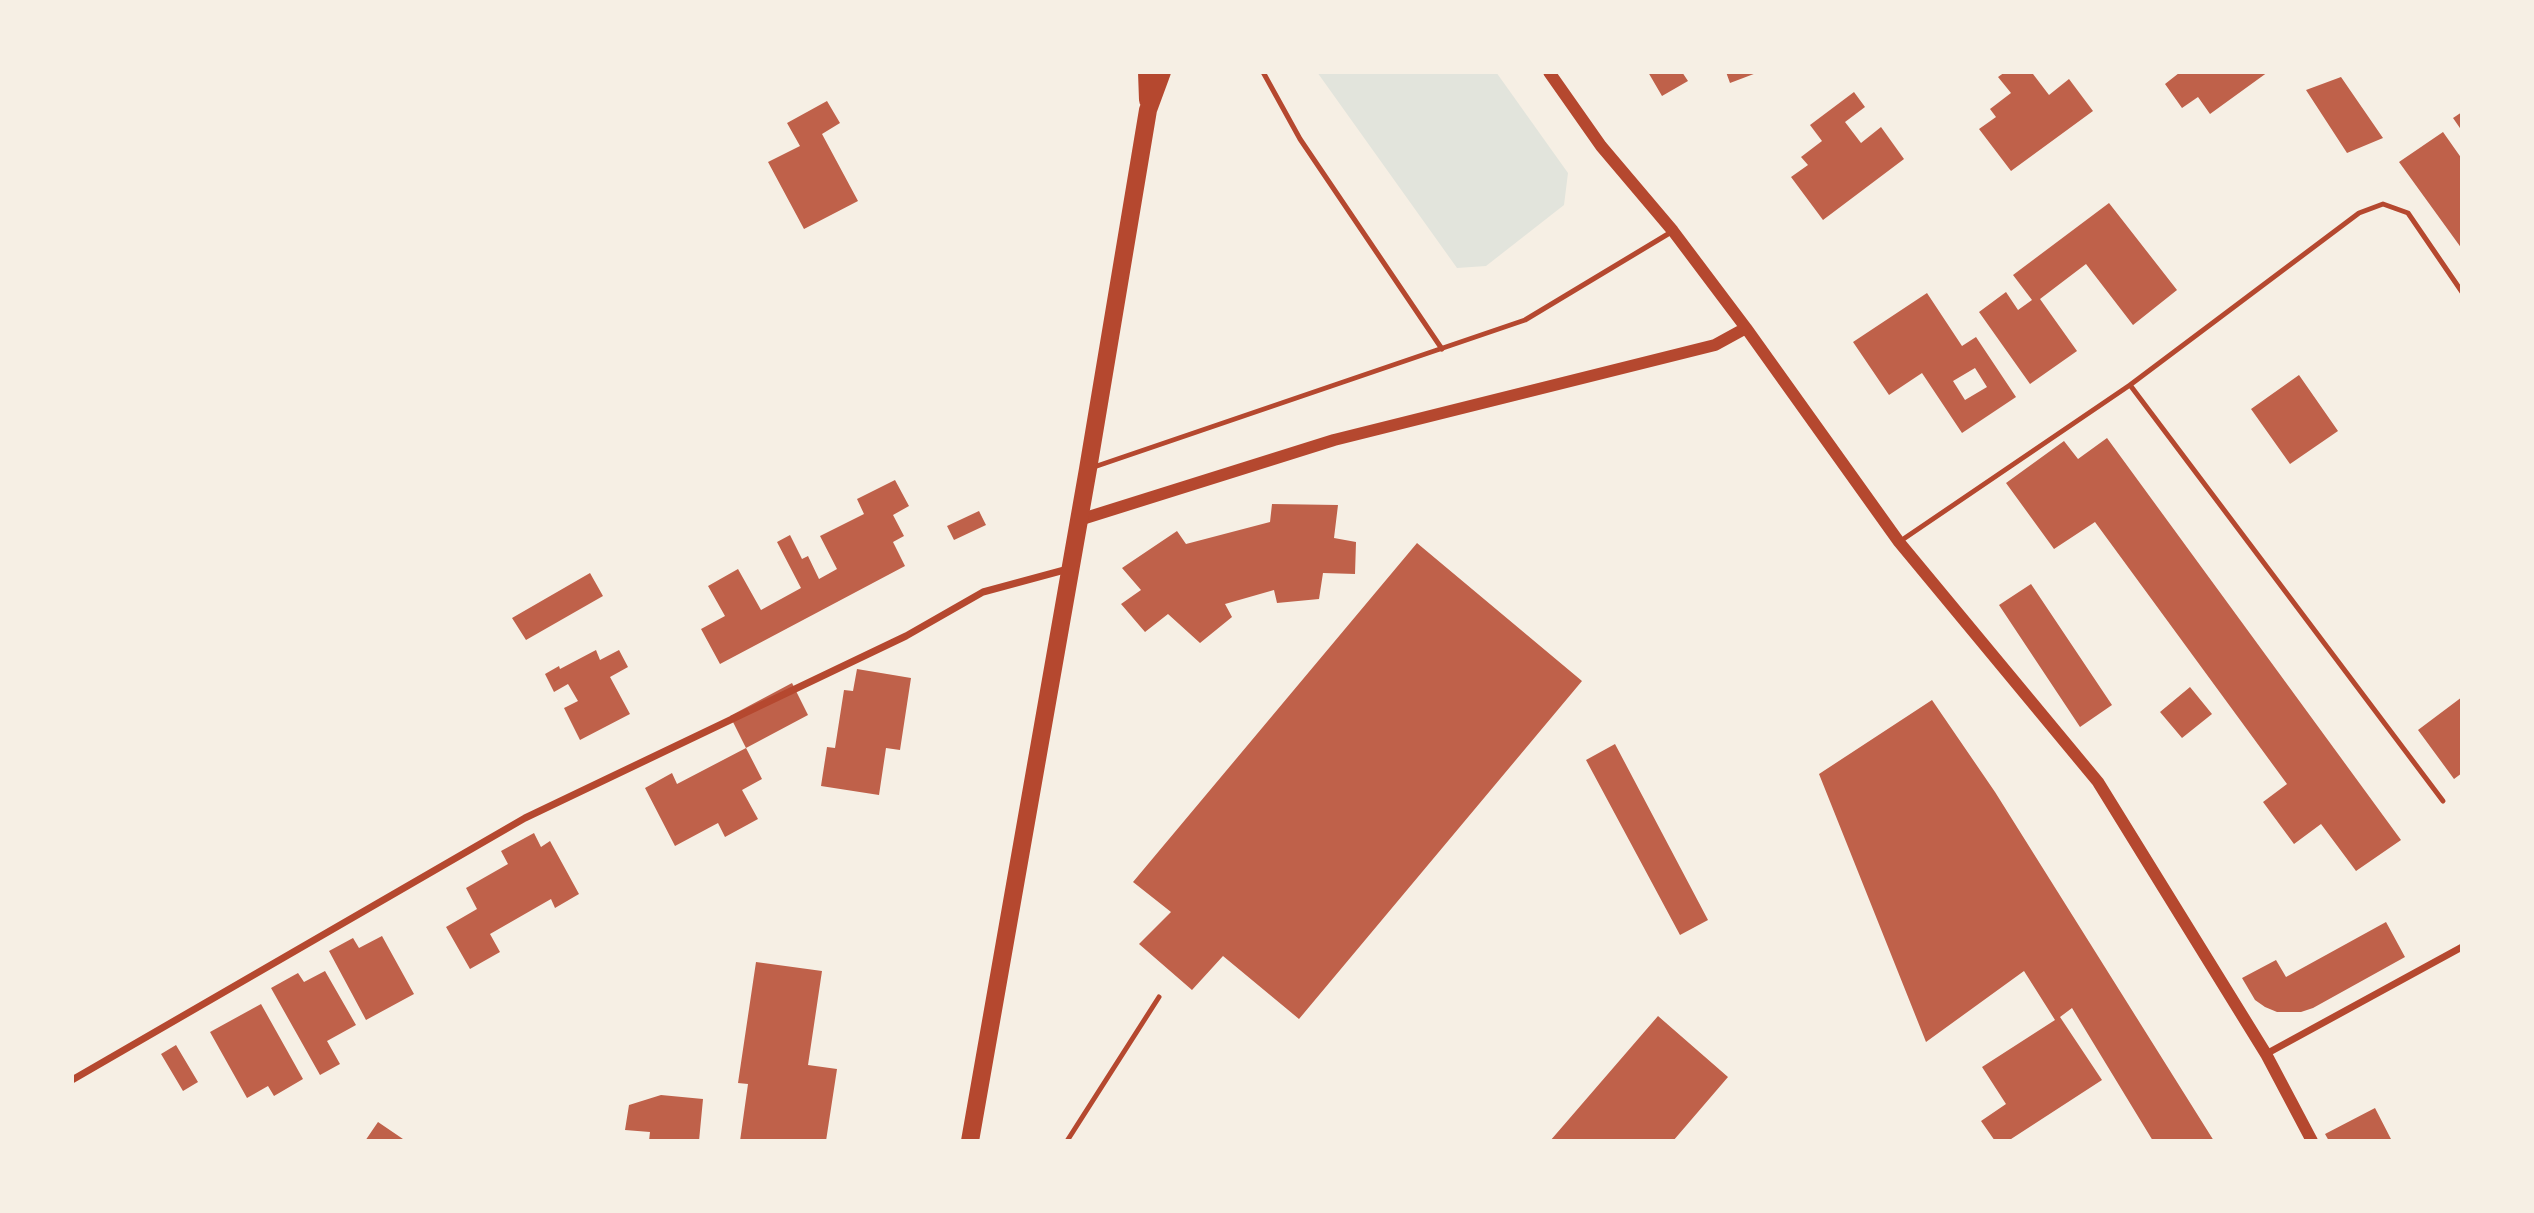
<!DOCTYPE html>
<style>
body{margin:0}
#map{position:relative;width:2534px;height:1213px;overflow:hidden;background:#f6efe4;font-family:"DejaVu Sans",sans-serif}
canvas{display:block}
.frame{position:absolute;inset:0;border:74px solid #f6efe4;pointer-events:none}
</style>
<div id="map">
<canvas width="2534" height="1213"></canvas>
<div class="frame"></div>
</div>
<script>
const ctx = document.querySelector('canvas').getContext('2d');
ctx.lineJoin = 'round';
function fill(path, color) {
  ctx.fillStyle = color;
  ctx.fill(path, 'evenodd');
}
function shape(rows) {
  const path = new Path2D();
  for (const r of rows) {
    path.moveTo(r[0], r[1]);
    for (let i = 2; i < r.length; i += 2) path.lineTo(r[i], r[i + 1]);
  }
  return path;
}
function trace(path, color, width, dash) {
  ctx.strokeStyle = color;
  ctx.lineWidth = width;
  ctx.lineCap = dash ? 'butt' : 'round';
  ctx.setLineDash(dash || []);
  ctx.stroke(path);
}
fill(shape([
 [1317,72,1496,72,1568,173,1564,205,1486,266,1457,268]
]), '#e2e4dc');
fill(shape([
 [1648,72,1682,72,1688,81,1662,96],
 [1726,72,1759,72,1730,83],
 [2005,72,2036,72,2033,74,2049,95,2069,79,2093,111,2011,171,1979,129,1996,117,1990,109,2011,93,1998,77],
 [2178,72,2268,72,2210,114,2198,97,2182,108,2165,84,2179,73],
 [2341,77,2383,138,2347,153,2306,90],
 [1854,92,1865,107,1845,122,1861,143,1881,127,1904,159,1823,220,1791,177,1808,165,1801,157,1822,141,1810,125],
 [827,101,840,123,822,134,858,201,804,229,768,162,800,146,787,123],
 [2462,112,2462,131,2453,118],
 [2443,132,2462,159,2462,249,2399,162],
 [2109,203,2177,290,2133,325,2086,264,2040,299,2077,351,2030,384,1979,312,2006,292,2018,310,2032,300,2013,275],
 [1927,293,1962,346,1976,337,2016,397,1962,433,1922,373,1889,395,1853,342],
 [1975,368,1987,387,1965,400,1953,381],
 [2299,375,2338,431,2290,464,2251,409],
 [2107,438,2401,840,2356,871,2321,824,2294,844,2263,802,2287,784,2095,522,2054,549,2006,483,2064,441,2078,459],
 [895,480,909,506,893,515,904,536,893,542,905,566,720,664,701,629,725,616,708,586,738,569,761,610,801,588,777,542,790,535,802,559,808,556,819,579,837,569,820,536,864,514,857,499],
 [1272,504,1338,505,1334,538,1356,542,1355,574,1323,573,1319,599,1277,603,1274,590,1225,604,1232,617,1200,643,1168,614,1145,632,1121,604,1141,590,1122,568,1177,531,1186,544,1270,522],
 [979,511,986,525,954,540,947,526],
 [1417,543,1582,681,1299,1019,1223,956,1192,990,1139,944,1171,912,1133,882],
 [590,573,603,596,526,640,512,618],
 [2031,584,2112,705,2080,727,1999,605],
 [596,650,600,660,619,650,628,667,610,677,630,714,580,740,564,708,578,701,568,684,554,692,545,674,559,666,560,669],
 [857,669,911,678,900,750,886,748,879,795,821,786,827,747,835,748,844,690,853,691],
 [792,683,808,715,746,748,730,716],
 [2190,687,2212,714,2182,738,2160,712],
 [2462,697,2462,773,2454,779,2418,730],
 [1932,700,1995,792,2214,1141,2153,1141,2072,1008,2060,1017,2102,1080,2008,1141,1995,1141,1981,1121,2006,1104,1982,1067,2055,1020,2024,971,1926,1042,1819,774],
 [1615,744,1708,920,1680,935,1586,760],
 [746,748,762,779,742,790,758,819,725,837,718,823,675,846,645,788,672,773,677,784],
 [534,833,541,847,550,841,579,894,555,908,551,899,490,934,500,952,470,969,446,927,477,909,466,888,508,864,501,851],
 [2386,922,2405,957,2313,1008,2301,1012,2277,1012,2265,1007,2255,1000,2242,978,2276,960,2286,977],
 [382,936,414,994,366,1020,329,951,353,938,359,948],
 [756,962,822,971,808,1065,837,1069,826,1141,740,1141,748,1084,738,1083],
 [325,971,356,1025,327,1041,340,1064,320,1075,271,988,298,973,304,982],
 [261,1004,303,1079,274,1096,268,1086,247,1098,210,1032],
 [1658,1016,1728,1077,1673,1141,1550,1141],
 [176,1045,198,1082,183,1091,161,1054],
 [661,1095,703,1099,699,1141,649,1141,650,1132,625,1130,629,1105],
 [2375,1108,2392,1141,2329,1141,2325,1134],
 [378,1122,403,1139,401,1141,365,1141]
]), '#bf614a');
trace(shape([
 [1263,72,1300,139,1442,349],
 [2130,385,2359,213,2383,204,2408,213,2462,292],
 [1091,468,1525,320,1673,231],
 [1899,542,2130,385,2443,801],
 [1067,1141,1159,997]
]), '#b5482f', 5);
trace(shape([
 [2266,1054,2462,947],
 [72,1080,525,818,906,636,983,592,1068,569]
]), '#b5482f', 7);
trace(shape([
 [1549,72,1601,146,1673,231,1746,328,1899,542,2098,782,2266,1054,2312,1141],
 [1079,520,1334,440,1715,345,1746,328]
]), '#b5482f', 12);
trace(shape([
 [1147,72,1148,100],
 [970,1141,1088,469,1148,110,1162,72]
]), '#b5482f', 18);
</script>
